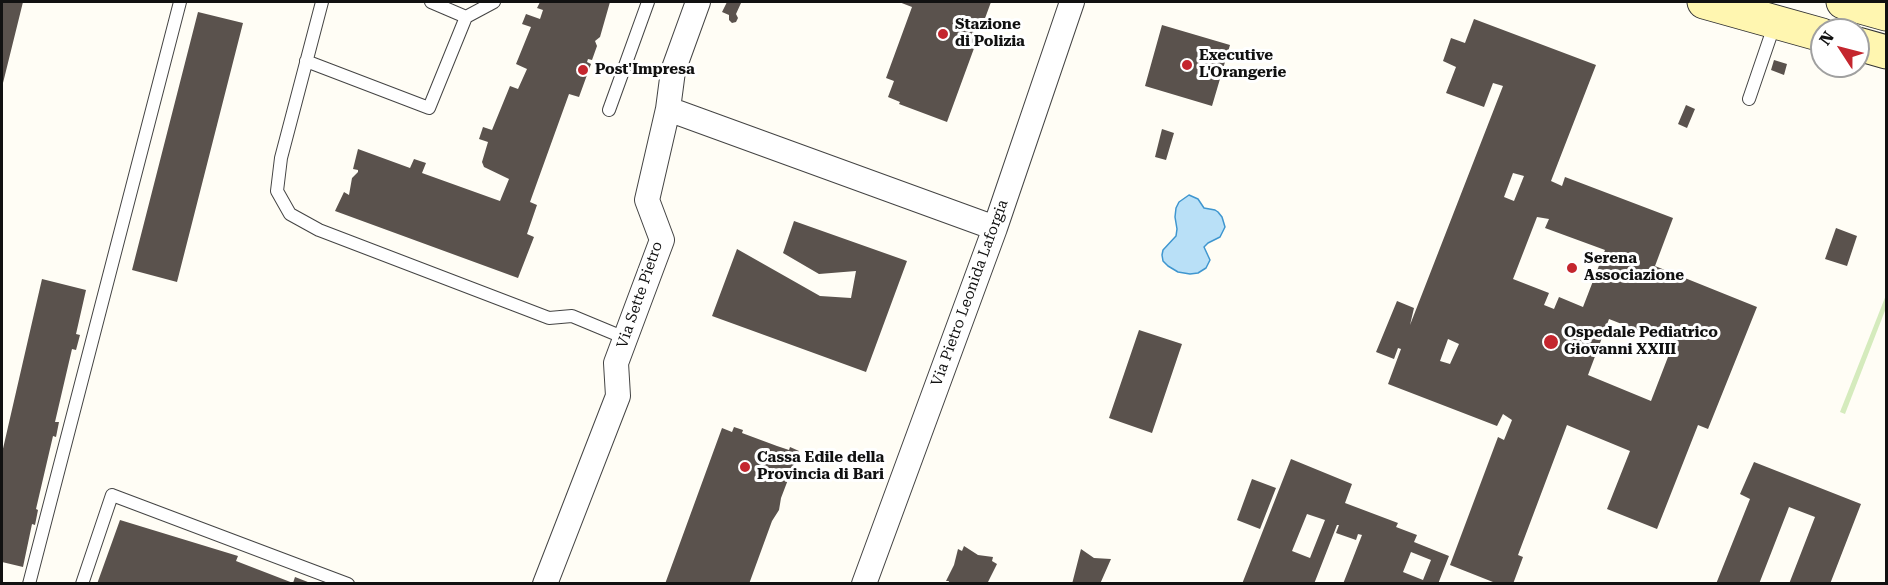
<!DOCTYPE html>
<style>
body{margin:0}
#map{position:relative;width:1888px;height:585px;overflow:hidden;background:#fffdf5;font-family:"Roboto Serif",serif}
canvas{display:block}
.frame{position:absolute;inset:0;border:3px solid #111;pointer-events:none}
.north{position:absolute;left:1810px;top:18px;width:60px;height:60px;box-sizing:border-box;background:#fff;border:2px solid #a0a0a0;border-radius:50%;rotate:306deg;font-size:16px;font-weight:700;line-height:24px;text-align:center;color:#111}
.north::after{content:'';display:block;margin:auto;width:21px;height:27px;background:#c4262e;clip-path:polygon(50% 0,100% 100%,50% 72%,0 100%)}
</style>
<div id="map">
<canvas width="1888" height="585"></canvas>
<div class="frame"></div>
<div class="north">N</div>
</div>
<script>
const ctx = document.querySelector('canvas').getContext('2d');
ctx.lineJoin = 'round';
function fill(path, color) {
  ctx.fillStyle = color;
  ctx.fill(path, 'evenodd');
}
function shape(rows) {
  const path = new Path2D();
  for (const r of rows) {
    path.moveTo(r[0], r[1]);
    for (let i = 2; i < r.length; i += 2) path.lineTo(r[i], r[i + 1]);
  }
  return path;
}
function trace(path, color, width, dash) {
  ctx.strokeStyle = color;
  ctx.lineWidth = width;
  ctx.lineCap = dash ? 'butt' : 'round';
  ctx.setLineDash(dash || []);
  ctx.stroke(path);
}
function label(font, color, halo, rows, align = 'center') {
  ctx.font = font + ' "Roboto Serif",serif';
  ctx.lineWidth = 6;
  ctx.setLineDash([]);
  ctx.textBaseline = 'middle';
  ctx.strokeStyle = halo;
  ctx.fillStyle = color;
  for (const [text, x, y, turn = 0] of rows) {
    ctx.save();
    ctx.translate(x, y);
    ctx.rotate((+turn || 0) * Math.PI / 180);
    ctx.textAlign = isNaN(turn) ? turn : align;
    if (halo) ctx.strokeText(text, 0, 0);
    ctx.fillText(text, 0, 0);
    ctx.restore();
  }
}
fill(shape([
 [1886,295,1886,308,1845,414,1840,412]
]), '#d5ebbd');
const water = shape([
 [1189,195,1198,199,1204,208,1215,210,1218,212,1222,217,1225,227,1220,237,1208,243,1204,247,1210,260,1206,268,1198,273,1190,274,1178,272,1168,266,1163,261,1162,255,1163,250,1176,236,1177,229,1175,217,1176,208,1179,202,1189,195]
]);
fill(water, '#b9e0f7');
trace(water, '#3f96cf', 1.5);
fill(shape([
 [2,2,23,2,2,87],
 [540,2,610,2,600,37,595,41,597,46,592,60,588,59,587,62,591,64,579,97,569,94,530,202,537,205,527,234,534,237,518,278,335,211,344,192,349,195,352,178,358,172,358,170,353,169,358,149,410,168,414,159,426,163,422,173,500,201,509,179,484,167,482,162,488,142,479,139,483,127,492,130,510,86,518,89,527,69,516,64,531,27,522,24,526,14,540,19,543,10,537,8],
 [727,2,741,3,736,14,738,18,736,22,732,23,729,20,729,15,722,12],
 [899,2,991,2,947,122,899,104,900,102,888,97,894,81,886,78,912,7],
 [198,12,243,23,177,282,132,270],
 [1474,19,1596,65,1551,181,1562,186,1565,177,1673,218,1655,266,1757,307,1708,429,1698,425,1657,529,1607,509,1630,451,1567,425,1518,555,1523,557,1513,584,1498,584,1450,565,1498,437,1504,440,1512,420,1503,414,1497,426,1388,384,1401,349,1398,348,1394,359,1376,352,1397,301,1414,308,1410,325,1503,86,1493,83,1484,107,1446,93,1456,67,1443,61,1451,38,1465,43],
 [1513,173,1524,176,1514,201,1504,197],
 [1537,217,1549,219,1545,228,1605,250,1583,307,1559,297,1554,309,1544,305,1549,293,1513,279],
 [1609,319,1673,344,1651,401,1588,375],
 [1448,339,1459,344,1450,364,1440,361],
 [1162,25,1230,45,1212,106,1145,86],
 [1774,60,1787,64,1784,75,1771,70],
 [1686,105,1695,109,1687,128,1678,124],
 [1162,129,1174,133,1166,160,1155,157],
 [794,221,907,261,866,372,712,316,737,249,820,296,851,298,856,271,819,274,783,253],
 [1836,228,1857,236,1847,266,1825,259],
 [42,279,86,290,76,334,80,335,76,350,72,349,55,422,59,422,56,437,53,436,36,509,38,510,35,525,32,524,23,567,2,562,2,453],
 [1139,330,1182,344,1152,433,1109,418],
 [734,427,743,430,742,433,777,446,789,450,790,447,799,451,781,498,779,510,772,521,749,584,665,584,722,428,732,432],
 [1291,459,1352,484,1345,503,1398,523,1396,527,1417,535,1414,542,1449,556,1438,584,1404,584,1399,582,1399,584,1343,584,1362,535,1358,534,1356,540,1336,533,1339,525,1337,525,1314,584,1242,584],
 [1307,514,1325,520,1310,558,1292,551],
 [1411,552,1431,560,1423,580,1403,572],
 [1754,462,1861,504,1830,584,1789,584,1815,517,1789,507,1759,584,1716,584,1750,499,1740,494],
 [1252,479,1276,488,1260,529,1237,520],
 [120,520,238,556,236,561,293,583,295,577,313,584,97,584],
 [964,546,978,555,993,557,992,561,997,564,987,584,948,584,949,581,946,581,954,565,958,549,962,551],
 [1081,549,1094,558,1111,559,1100,584,1072,584]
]), '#5a524d');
const service = shape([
 [322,2,281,158,277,191,290,214,319,230,549,318,572,316,625,338],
 [431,2,466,17],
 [306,61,429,108,466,17,494,2],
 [1749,99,1775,23],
 [609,110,648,2],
 [29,584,180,2],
 [82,584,112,495,348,584]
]);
const minor = shape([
 [668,109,995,228],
 [545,584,618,396,616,363,662,240,647,200,668,109,673,71,698,2],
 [864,584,995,228,1072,2]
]);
const secondary = shape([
 [1704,2,1822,35],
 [1843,2,1886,14],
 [1858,44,1886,52]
]);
trace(service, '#444', 14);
trace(minor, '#444', 26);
trace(secondary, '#333', 35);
trace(service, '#fff', 12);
trace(minor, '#fff', 24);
trace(secondary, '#fff6b0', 33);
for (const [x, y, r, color] of [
 [943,34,6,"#c4262e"],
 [1187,65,6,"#c4262e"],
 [583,70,6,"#c4262e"],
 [1572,268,6,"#c4262e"],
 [1551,342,8,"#c4262e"],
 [745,467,6,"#c4262e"]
]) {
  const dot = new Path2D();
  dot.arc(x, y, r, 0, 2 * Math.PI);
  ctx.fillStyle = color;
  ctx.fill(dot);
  trace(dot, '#fff', 2);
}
label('bold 15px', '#111', '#fff', [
 ["Stazione",955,25],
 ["di Polizia",955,42],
 ["Executive",1199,56],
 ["L'Orangerie",1199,73],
 ["Post'Impresa",595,70],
 ["Serena",1584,259],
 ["Associazione",1584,276],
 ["Ospedale Pediatrico",1564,333],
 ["Giovanni XXIII",1564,350],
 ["Cassa Edile della",757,458],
 ["Provincia di Bari",757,475]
], 'left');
label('15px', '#111', '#fff', [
 ["Via Pietro Leonida Laforgia",970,293,-70],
 ["Via Sette Pietro",640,295,-71]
]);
</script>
